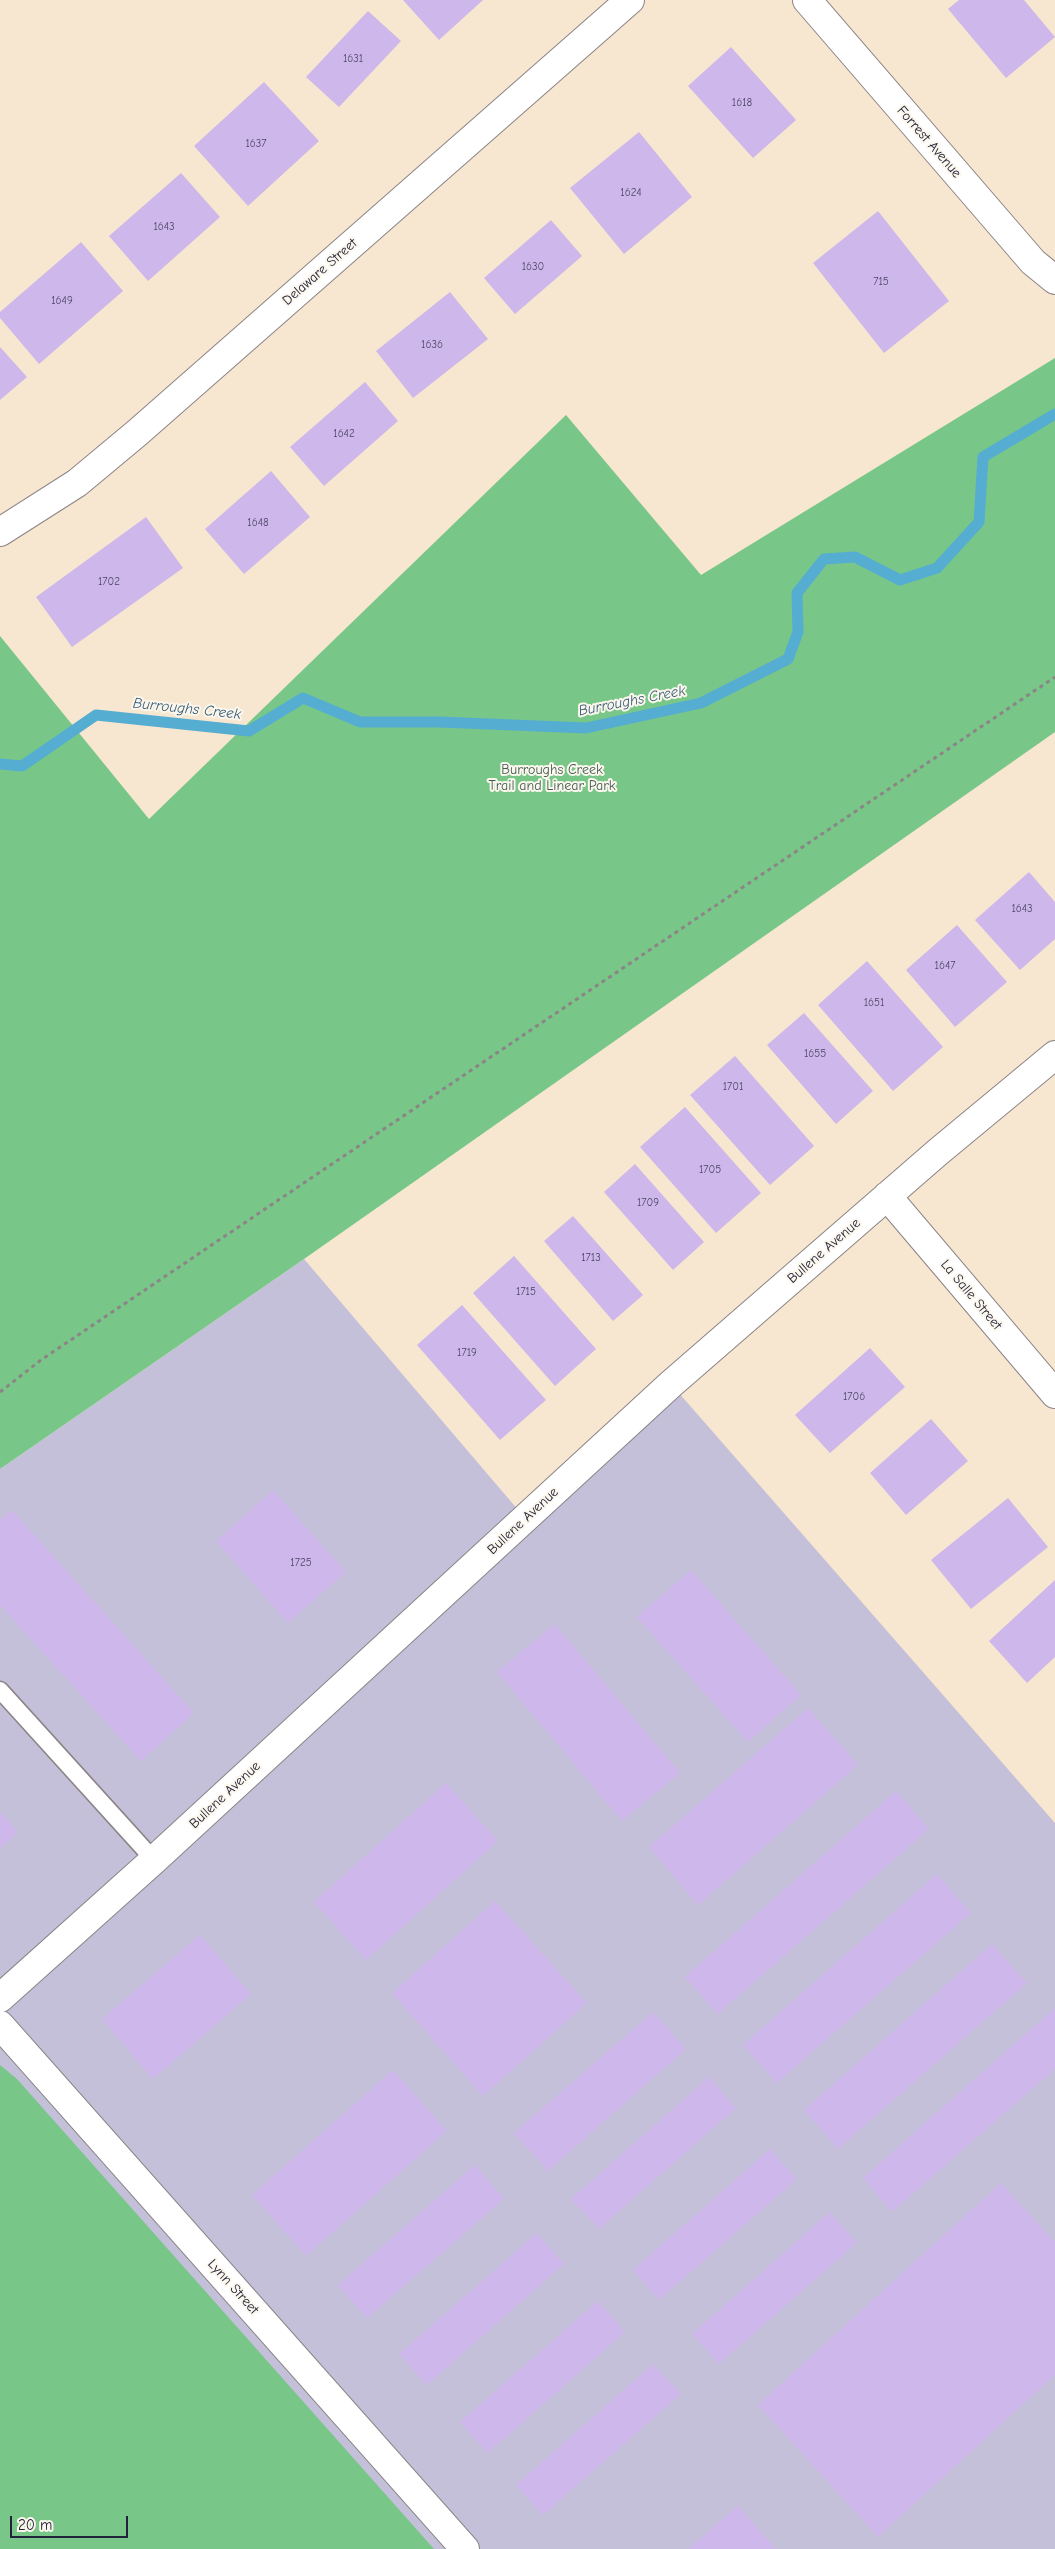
<!DOCTYPE html>
<style>
body{margin:0}
#map{position:relative;width:1055px;height:2549px;overflow:hidden;background:#f7e6d0;font-family:"Comic Neue",sans-serif}
canvas{display:block}
.scale{position:absolute;left:10px;top:2516px;width:118px;height:22px;box-sizing:border-box;border:2px solid #22223b;border-top:0;padding-left:6px;font-size:15px;line-height:18px;white-space:nowrap;color:#22223b;-webkit-text-stroke:4px #fbf7ec;paint-order:stroke}
</style>
<div id="map">
<canvas width="1055" height="2549"></canvas>
<div class="scale">20 m</div>
</div>
<script>
const ctx = document.querySelector('canvas').getContext('2d');
ctx.lineJoin = 'round';
function fill(path, color) {
  ctx.fillStyle = color;
  ctx.fill(path, 'evenodd');
}
function shape(rows) {
  const path = new Path2D();
  for (const r of rows) {
    path.moveTo(r[0], r[1]);
    for (let i = 2; i < r.length; i += 2) path.lineTo(r[i], r[i + 1]);
  }
  return path;
}
function trace(path, color, width, dash) {
  ctx.strokeStyle = color;
  ctx.lineWidth = width;
  ctx.lineCap = dash ? 'butt' : 'round';
  ctx.setLineDash(dash || []);
  ctx.stroke(path);
}
function label(font, color, halo, rows, align = 'center') {
  ctx.font = font + ' "Comic Neue",sans-serif';
  ctx.lineWidth = 4;
  ctx.setLineDash([]);
  ctx.textBaseline = 'middle';
  ctx.strokeStyle = halo;
  ctx.fillStyle = color;
  for (const [text, x, y, turn = 0] of rows) {
    ctx.save();
    ctx.translate(x, y);
    ctx.rotate((+turn || 0) * Math.PI / 180);
    ctx.textAlign = isNaN(turn) ? turn : align;
    if (halo) ctx.strokeText(text, 0, 0);
    ctx.fillText(text, 0, 0);
    ctx.restore();
  }
}
fill(shape([
 [304,1259,525,1518,671,1384,1055,1823,1055,2549,0,2549,0,1469]
]), '#c5c0da');
fill(shape([
 [1055,358,1055,732,304,1259,0,1469,0,636,149,819,566,415,701,575],
 [0,2065,17,2079,434,2549,0,2549]
]), '#78c788');
trace(shape([
 [0,764,22,766,96,715,249,731,303,698,360,722,440,722,586,728,701,703,788,659,798,632,797,593,824,559,855,557,900,580,937,568,979,522,983,457,1055,414]
]), '#55add2', 11);
fill(shape([
 [403,0,483,0,439,40],
 [959,0,1024,0,1055,37,1006,78,948,9],
 [368,11,401,41,339,107,306,77],
 [731,47,796,120,753,158,688,86],
 [264,82,319,141,248,206,194,146],
 [639,132,692,197,624,254,570,188],
 [181,173,220,217,148,281,109,236],
 [878,211,949,301,884,353,813,263],
 [551,220,582,256,515,314,484,278],
 [81,242,123,291,39,364,0,318,0,312],
 [450,292,488,339,413,398,376,351],
 [0,347,27,377,0,400],
 [365,382,398,421,324,486,290,447],
 [271,471,310,517,244,574,205,529],
 [146,517,183,568,72,647,36,597],
 [1029,872,1055,902,1055,939,1020,970,975,920],
 [957,925,1007,982,955,1027,906,970],
 [867,961,943,1047,893,1091,818,1005],
 [804,1013,873,1091,836,1124,767,1045],
 [735,1056,814,1146,770,1185,690,1095],
 [685,1107,761,1193,716,1233,640,1147],
 [635,1164,704,1242,673,1270,604,1192],
 [573,1216,643,1295,613,1321,544,1241],
 [514,1256,596,1349,555,1386,473,1293],
 [462,1305,546,1400,500,1440,417,1345],
 [870,1348,905,1387,830,1453,795,1415],
 [931,1419,968,1461,906,1515,870,1473],
 [273,1490,346,1572,288,1623,216,1541],
 [1008,1498,1048,1547,971,1609,931,1560],
 [12,1510,194,1713,141,1761,0,1605,0,1520],
 [691,1570,801,1695,748,1742,637,1617],
 [1055,1580,1055,1657,1027,1683,989,1641],
 [555,1624,680,1773,622,1821,497,1672],
 [808,1708,858,1765,698,1905,649,1847],
 [446,1783,498,1841,366,1960,314,1902],
 [896,1791,929,1829,718,2014,685,1977],
 [0,1812,18,1832,0,1849],
 [937,1874,971,1913,777,2083,743,2045],
 [495,1901,587,2003,483,2096,392,1993],
 [200,1935,251,1994,153,2079,102,2019],
 [992,1944,1027,1983,838,2149,804,2110],
 [1055,2008,1055,2069,892,2212,863,2178],
 [653,2012,686,2049,548,2171,514,2133],
 [393,2070,447,2131,306,2256,252,2195],
 [709,2077,736,2108,599,2229,571,2199],
 [770,2149,797,2179,659,2300,633,2270],
 [475,2165,504,2199,367,2318,338,2285],
 [1001,2183,1055,2242,1055,2375,878,2537,758,2405],
 [830,2212,857,2243,719,2364,692,2334],
 [537,2233,564,2264,427,2385,399,2354],
 [598,2301,625,2332,488,2453,460,2422],
 [653,2364,681,2394,543,2515,516,2485],
 [738,2506,776,2549,688,2549]
]), '#ceb7ea');
const service = shape([
 [0,1690,154,1860]
]);
const minor = shape([
 [807,0,1033,262,1055,280],
 [0,532,77,483,137,433,630,0],
 [887,1196,1055,1394],
 [0,1998,154,1860,671,1384,938,1152,1055,1055],
 [0,2025,465,2549]
]);
trace(service, '#8c8486', 19);
trace(minor, '#8c8486', 30);
trace(shape([
 [0,1392,41,1360,1055,677]
]), '#8c8486', 3, [4, 4]);
trace(service, '#fff', 16);
trace(minor, '#fff', 28);
label('11px', '#4d4767', null, [
 ["1631",353,59],
 ["1618",742,103],
 ["1637",256,144],
 ["1624",631,193],
 ["1643",164,227],
 ["1630",533,267],
 ["715",881,282],
 ["1649",62,301],
 ["1636",432,345],
 ["1642",344,434],
 ["1648",258,523],
 ["1702",109,582],
 ["1643",1022,909],
 ["1647",945,966],
 ["1651",874,1003],
 ["1655",815,1054],
 ["1701",733,1087],
 ["1705",710,1170],
 ["1709",648,1203],
 ["1713",591,1258],
 ["1715",526,1292],
 ["1719",467,1353],
 ["1706",854,1397],
 ["1725",301,1563]
]);
label('14px', '#22223b', '#fbf7ec', [
 ["Forrest Avenue",929,142,49],
 ["Delaware Street",320,272,-41],
 ["Bullene Avenue",824,1251,-41],
 ["La Salle Street",971,1295,50],
 ["Bullene Avenue",523,1521,-43],
 ["Bullene Avenue",225,1795,-43],
 ["Lynn Street",233,2287,48]
]);
label('14px', '#405c56', '#fbf7ec', [
 ["Burroughs Creek",552,770],
 ["Trail and Linear Park",552,786]
]);
label('italic 15px', '#365a77', '#fbf7ec', [
 ["Burroughs Creek",632,701,-11],
 ["Burroughs Creek",187,709,6]
]);
</script>
